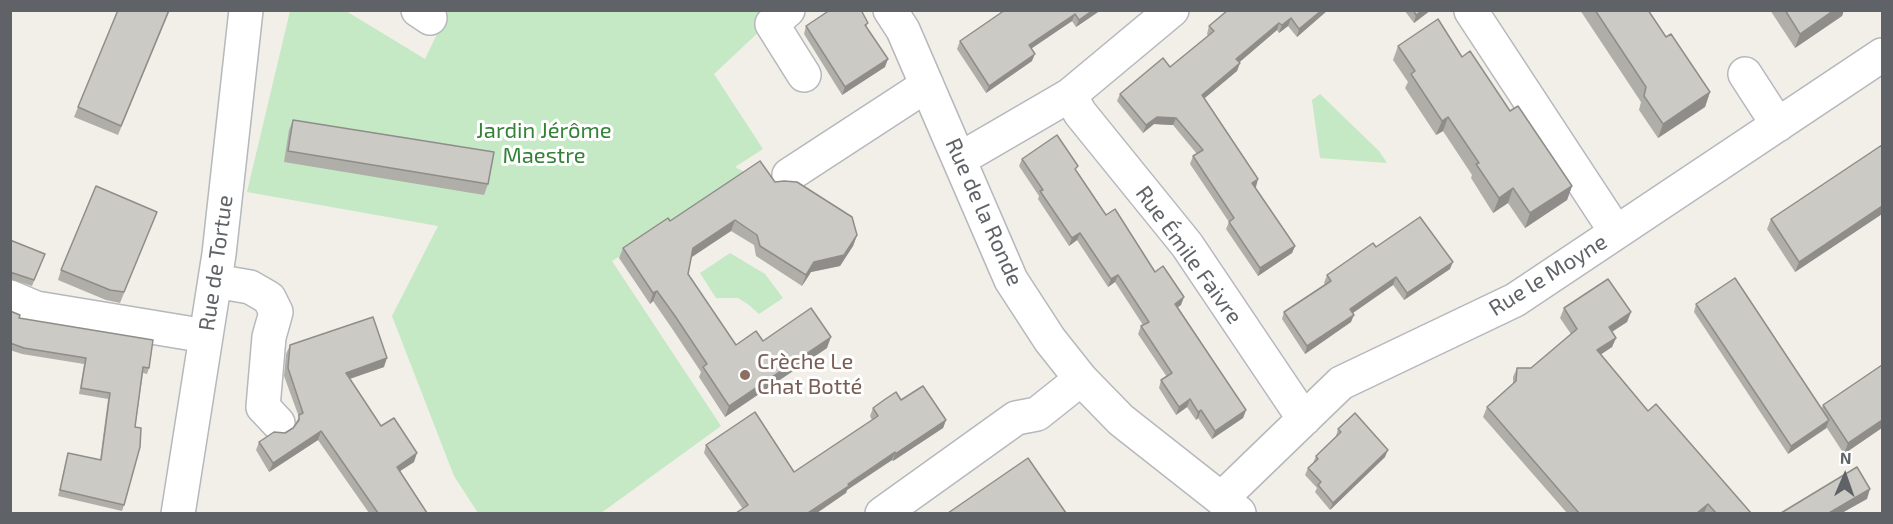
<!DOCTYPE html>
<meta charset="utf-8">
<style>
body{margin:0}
#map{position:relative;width:1893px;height:524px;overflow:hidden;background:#f1efe8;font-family:"Exo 2",sans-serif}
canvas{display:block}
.frame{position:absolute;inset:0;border:12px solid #5f6368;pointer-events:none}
.north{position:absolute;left:1815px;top:446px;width:60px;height:60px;-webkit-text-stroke:4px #fff;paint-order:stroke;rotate:2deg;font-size:16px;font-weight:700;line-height:24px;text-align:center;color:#5f6368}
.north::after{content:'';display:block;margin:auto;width:21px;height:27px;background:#5f6368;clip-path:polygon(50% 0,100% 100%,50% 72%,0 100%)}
</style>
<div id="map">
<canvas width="1893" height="524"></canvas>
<div class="frame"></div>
<div class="north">N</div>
</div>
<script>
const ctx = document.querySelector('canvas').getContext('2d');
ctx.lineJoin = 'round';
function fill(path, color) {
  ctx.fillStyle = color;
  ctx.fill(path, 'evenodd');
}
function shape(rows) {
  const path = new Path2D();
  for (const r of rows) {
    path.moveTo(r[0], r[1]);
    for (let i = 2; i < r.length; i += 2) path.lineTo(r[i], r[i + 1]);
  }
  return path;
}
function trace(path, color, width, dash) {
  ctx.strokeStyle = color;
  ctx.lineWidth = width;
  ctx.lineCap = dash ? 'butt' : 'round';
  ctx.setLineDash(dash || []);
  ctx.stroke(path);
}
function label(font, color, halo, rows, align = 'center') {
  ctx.font = font + ' "Exo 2",sans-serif';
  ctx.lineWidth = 6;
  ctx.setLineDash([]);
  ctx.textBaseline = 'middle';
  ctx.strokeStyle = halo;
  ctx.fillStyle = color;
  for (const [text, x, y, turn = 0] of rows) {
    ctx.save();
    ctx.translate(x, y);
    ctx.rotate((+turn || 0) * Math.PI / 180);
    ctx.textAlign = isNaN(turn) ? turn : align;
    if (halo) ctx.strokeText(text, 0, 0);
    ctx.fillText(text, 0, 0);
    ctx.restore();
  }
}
fill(shape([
 [290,11,346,11,425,59,448,11,781,11,714,74,763,149,735,167,750,175,612,261,721,426,601,513,478,513,454,476,392,316,438,226,247,192],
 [1320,94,1379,151,1387,163,1320,158,1312,100],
 [730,253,765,274,783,298,759,314,749,305,738,298,716,298,700,273]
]), '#c5e8c5');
const minor = shape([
 [418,10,430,18],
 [788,10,772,24,804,75],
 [890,10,903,30,1011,280,1050,340,1081,379,1121,420,1239,513],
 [1471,11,1616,232],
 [1745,74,1778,125],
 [1070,95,1080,113,1187,245,1304,419],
 [960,159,1070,95,1172,10],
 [789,175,927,85],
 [215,281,250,287,269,298,276,312,269,337,263,407,278,423],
 [10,297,36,308,206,336],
 [1221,499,1341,383,1515,300,1882,55],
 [178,514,219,254,246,10],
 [882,514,1016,418,1037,414,1081,379]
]);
trace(minor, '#b5b8bc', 36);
trace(minor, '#fff', 33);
fill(shape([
 [170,10,118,135,74,117,78,107],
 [1005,10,1101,10,1076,27,1072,21,1031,49,1032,61,986,93,957,49,960,41],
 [1328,10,1297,37,1288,26,1279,33,1277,30,1239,62,1240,63,1237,71,1204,98,1258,179,1255,187,1295,246,1292,253,1258,276,1226,229,1229,222,1190,164,1193,156,1197,154,1173,125,1154,124,1143,133,1117,101,1120,94,1170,67,1208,36,1207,34,1209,26],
 [1404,10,1431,10,1414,23],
 [1580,10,1648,10,1666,37,1710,92,1705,107,1658,138,1639,110,1641,102],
 [1770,10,1844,10,1842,16,1795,48],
 [868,23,866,27,885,67,842,95,804,34,806,26],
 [1398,46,1462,57,1510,111,1572,186,1567,200,1525,228,1508,203,1493,213,1471,178,1472,175,1443,131,1436,135,1405,88,1408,82,1393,60],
 [293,120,488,184,484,195,284,162,289,130],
 [1882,145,1882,214,1795,272,1767,229,1771,219],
 [1022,159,1077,171,1106,215,1155,272,1181,305,1178,307,1246,410,1243,418,1212,439,1198,418,1196,420,1187,407,1176,415,1159,388,1161,380,1167,377,1138,334,1141,326,1143,325,1115,282,1108,287,1077,240,1069,246,1038,199,1039,196,1019,166],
 [775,182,857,235,853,246,840,266,811,272,802,286,756,256,754,245,731,231,691,257,688,274,736,345,763,341,827,348,725,417,699,377,701,372,671,327,653,301,650,304,619,258,623,248,670,221],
 [157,212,120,303,106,300,58,280,61,270],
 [10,240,45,254,32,286,10,279],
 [1376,247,1450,269,1404,300,1393,285,1353,313,1351,322,1305,354,1282,319,1284,312,1325,284,1324,283,1327,275],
 [1696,304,1822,408,1823,405,1882,365,1844,454,1827,428,1788,454,1694,312],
 [1564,308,1631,312,1627,322,1612,332,1616,338,1612,347,1601,354,1648,411,1751,513,1567,513,1483,417,1487,407,1513,384,1513,377,1517,368,1531,368,1571,334,1560,318],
 [10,311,19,318,149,368,147,374,143,373,124,505,122,511,58,496,68,453,100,460,108,399,79,394,84,364,22,354,10,350],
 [290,345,384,367,350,379,381,426,414,462,400,471,427,513,369,513,318,440,269,472,256,450,259,442,285,433,293,428,299,417,284,376,286,354],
 [901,400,946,420,943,428,893,461,892,460,847,490,846,493,743,509,704,453,706,445,794,472,872,420,870,416,873,408],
 [1338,429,1385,457,1330,510,1315,492,1317,488,1305,475,1308,468,1313,463,1316,456,1336,437,1336,436]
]), '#afaea9');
fill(shape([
 [1093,10,1101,10,1076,27,1079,20],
 [1322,10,1328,10,1297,37,1299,29],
 [1423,10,1431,10,1414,23,1416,15],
 [1834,10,1844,10,1842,16,1795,48,1800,34],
 [1075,14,1072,21,1026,52,1029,45],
 [1291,18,1288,26,1279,33,1282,25],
 [1279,23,1277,30,1234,67,1236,59],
 [1035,54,1032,61,986,93,989,86],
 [888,59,885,67,842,95,845,87],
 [1240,63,1237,71,1199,103,1202,95],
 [1710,92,1705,107,1658,138,1663,124],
 [1157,117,1176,118,1173,125,1154,124,1143,133,1146,125],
 [1448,117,1443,131,1436,135,1442,121],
 [1258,179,1256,187,1250,191,1252,183],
 [1572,186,1567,200,1525,228,1530,213],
 [1513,188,1508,203,1493,213,1499,198],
 [1882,206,1882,214,1795,272,1799,262],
 [735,220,731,231,689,259,693,248],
 [1080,233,1077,240,1069,246,1072,238],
 [857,235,853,246,840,266,811,272,802,286,806,275,814,262],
 [1295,246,1292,253,1258,276,1260,268],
 [1453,262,1450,269,1404,300,1407,293],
 [1118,275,1115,282,1108,287,1111,279],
 [1396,277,1393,285,1347,317,1350,309],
 [657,291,653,301,650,304,653,293],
 [1184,297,1181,305,1172,311,1175,304],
 [1631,312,1627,322,1605,336,1609,327],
 [1354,315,1351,322,1305,354,1307,346],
 [831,337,827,348,725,417,729,406],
 [1616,338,1612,347,1594,359,1597,350],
 [387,358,384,367,343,381,346,373],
 [1190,399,1187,407,1176,415,1179,407],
 [1201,410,1198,418,1196,420,1198,412],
 [1246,410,1243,418,1212,439,1215,431],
 [946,420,943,428,893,461,895,454],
 [1829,420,1826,428,1788,454,1791,446],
 [1882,420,1882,428,1844,454,1848,443],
 [321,431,318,440,269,472,273,463],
 [1388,450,1385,457,1330,510,1333,503],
 [895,452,892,460,847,490,846,493,817,513,808,513,848,484],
 [417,453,414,462,394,475,397,467],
 [1870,489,1867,499,1842,513,1829,513],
 [1708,504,1704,513,1697,513]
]), '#8f8d8a');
const building = shape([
 [118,10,169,10,121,126,78,107,118,10],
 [830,10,861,10,868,23,865,25,888,59,845,87,806,26,830,10],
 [1005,10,1093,10,1079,20,1075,14,1029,45,1035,54,989,86,960,41,1005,10],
 [1228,10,1322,10,1299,29,1291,18,1282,25,1279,23,1236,59,1240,63,1202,95,1258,179,1252,183,1295,246,1260,268,1229,222,1234,218,1193,156,1203,150,1176,118,1157,117,1146,125,1120,94,1163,58,1170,67,1214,31,1209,26,1228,10],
 [1413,10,1423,10,1416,15,1413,10],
 [1595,10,1648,10,1666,37,1671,34,1710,92,1663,124,1644,96,1646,87,1595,10],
 [1785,10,1834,10,1800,34,1785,10],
 [1438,19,1462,57,1470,51,1510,111,1518,106,1572,186,1530,213,1513,188,1499,198,1476,164,1479,163,1448,117,1442,121,1411,74,1415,71,1398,46,1438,19],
 [293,120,494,152,488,184,288,151,293,120],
 [1057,135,1078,166,1075,169,1106,215,1115,209,1155,272,1163,266,1184,297,1175,304,1246,410,1215,431,1201,410,1198,412,1190,399,1179,407,1161,380,1172,373,1141,326,1149,322,1118,275,1111,279,1080,233,1072,238,1040,191,1043,190,1022,159,1057,135],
 [1882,145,1882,206,1799,262,1771,219,1882,145],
 [760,161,775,182,784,181,797,182,852,217,857,235,844,255,814,262,806,275,760,246,757,235,735,220,693,248,688,274,736,345,756,331,763,341,811,308,831,337,729,406,703,367,707,364,675,316,657,291,653,293,623,248,668,218,670,221,760,161],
 [96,186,157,212,124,292,110,290,61,270,96,186],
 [1420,217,1453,262,1407,293,1396,277,1350,309,1354,315,1307,346,1284,312,1331,281,1327,275,1373,243,1376,247,1420,217],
 [10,240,45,254,34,280,10,272,10,240],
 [1735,278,1829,420,1791,446,1696,304,1735,278],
 [1608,279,1631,312,1609,327,1616,338,1597,350,1648,411,1656,404,1751,513,1716,513,1708,504,1697,513,1579,513,1487,407,1516,381,1517,368,1531,368,1577,329,1564,308,1608,279],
 [10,311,20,315,19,318,153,340,149,368,143,367,135,427,141,428,140,447,124,505,60,490,68,453,101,460,110,393,81,388,86,358,24,348,10,343,10,311],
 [373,317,387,358,346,373,381,426,394,418,417,453,397,467,427,513,378,513,321,431,273,463,259,442,274,432,285,433,293,428,299,420,299,415,303,413,288,368,290,345,373,317],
 [1882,365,1882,420,1848,443,1823,405,1882,365],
 [923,386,946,420,895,454,895,452,848,484,849,486,808,513,736,513,748,505,706,445,755,412,794,472,878,416,873,408,884,400,896,392,901,400,923,386],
 [1355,413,1388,450,1333,503,1318,485,1321,482,1308,468,1318,459,1316,456,1341,432,1338,429,1355,413],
 [1028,458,1066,513,948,513,1028,458],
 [1857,467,1870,489,1829,513,1781,513,1857,467]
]);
fill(building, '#cccac5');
trace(building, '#8f8d8a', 1.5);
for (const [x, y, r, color] of [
 [745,375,6,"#8d6e63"]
]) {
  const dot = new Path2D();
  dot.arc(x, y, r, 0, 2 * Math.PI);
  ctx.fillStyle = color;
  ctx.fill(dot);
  trace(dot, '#fff', 2);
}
label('22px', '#348238', '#fff', [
 ["Jardin Jérôme",544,131],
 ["Maestre",544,156]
]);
label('22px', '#5f6368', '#fff', [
 ["Rue de la Ronde",984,212,66],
 ["Rue Émile Faivre",1189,255,54],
 ["Rue de Tortue",216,263,-82],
 ["Rue le Moyne",1548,275,-32]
]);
label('22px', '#785e54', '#fff', [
 ["Crèche Le",757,362],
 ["Chat Botté",757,387]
], 'left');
</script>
